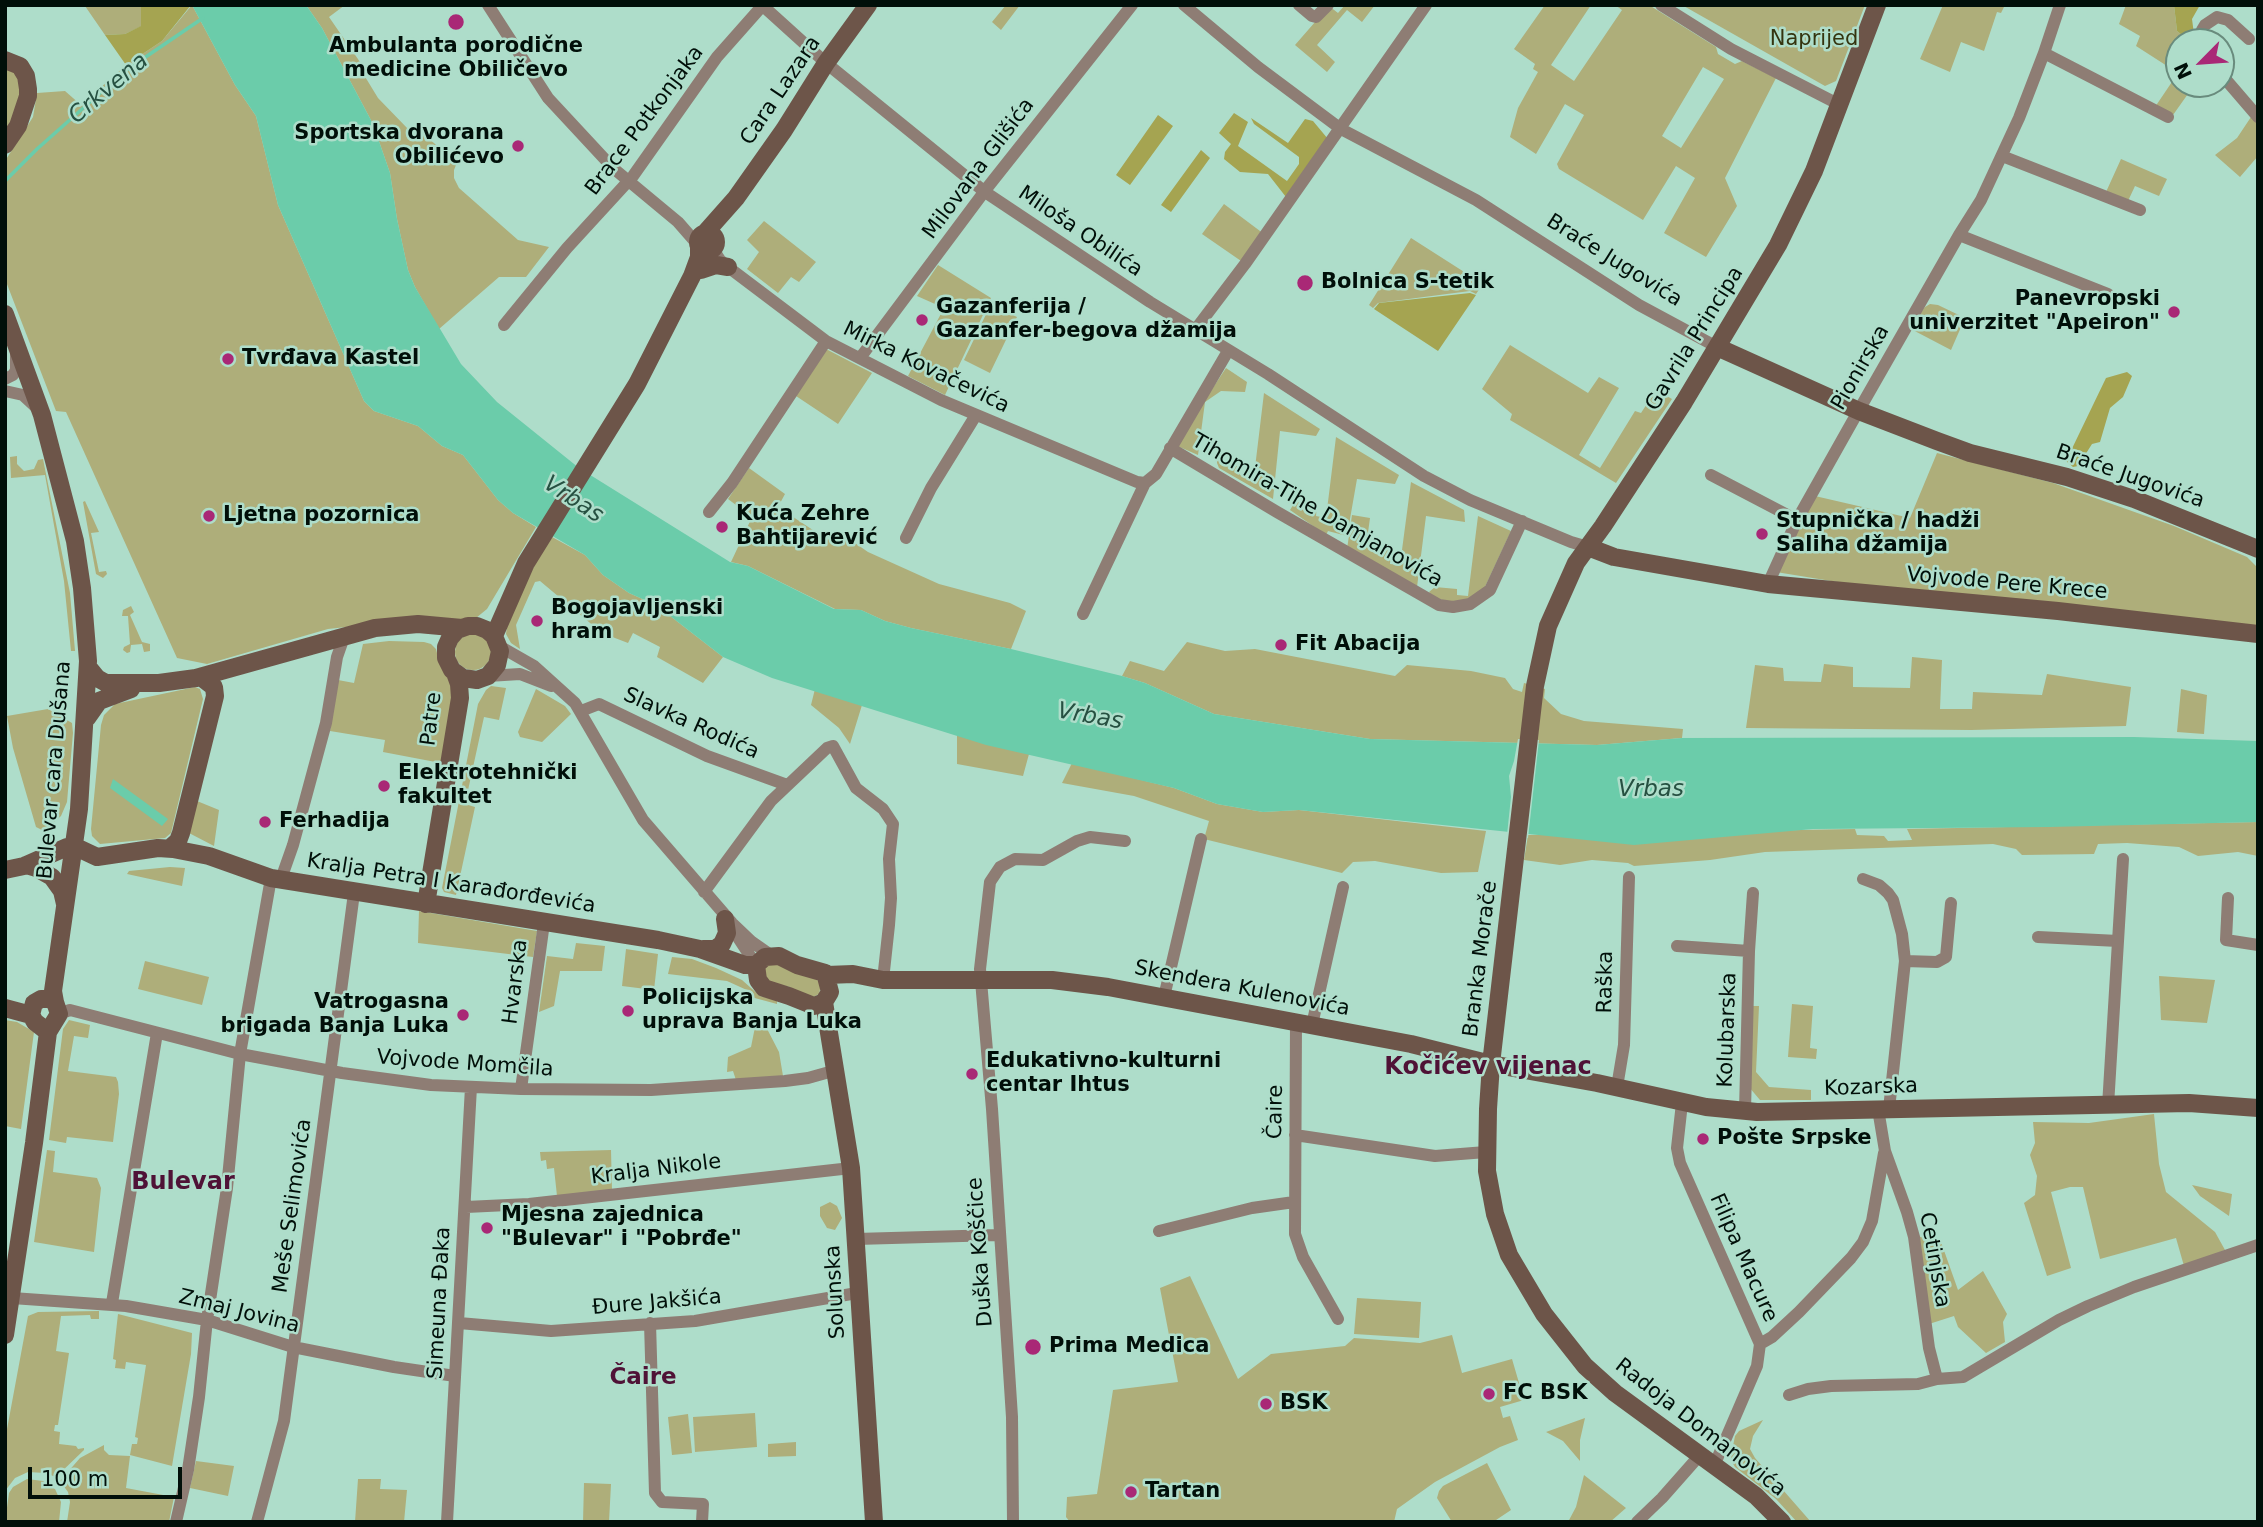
<!DOCTYPE html>
<meta charset="utf-8">
<style>
body{margin:0}
#map{position:relative;width:2263px;height:1527px;overflow:hidden;background:#aeddca;font-family:"DejaVu Sans",sans-serif}
canvas{display:block}
.frame{position:absolute;inset:0;border:7px solid #010f09;pointer-events:none}
.north{position:absolute;left:2165px;top:28px;width:70px;height:70px;box-sizing:border-box;background:#aeddca;border:2px solid #698b7d;border-radius:50%;rotate:245deg;font-size:19px;font-weight:700;line-height:28px;text-align:center;color:#010f09}
.north::after{content:'';display:block;margin:auto;width:24px;height:32px;background:#a92876;clip-path:polygon(50% 0,100% 100%,50% 72%,0 100%)}
.scale{position:absolute;left:28px;top:1467px;width:154px;height:32px;box-sizing:border-box;border:4px solid #010f09;border-top:0;padding-left:9px;font-size:21px;line-height:24px;white-space:nowrap;color:#010f09;-webkit-text-stroke:5px #aeddca;paint-order:stroke}
</style>
<div id="map">
<canvas width="2263" height="1527"></canvas>
<div class="frame"></div>
<div class="north">N</div>
<div class="scale">100 m</div>
</div>
<script>
const ctx = document.querySelector('canvas').getContext('2d');
ctx.lineJoin = 'round';
function fill(path, color) {
  ctx.fillStyle = color;
  ctx.fill(path, 'evenodd');
}
function shape(rows) {
  const path = new Path2D();
  for (const r of rows) {
    if (r.length === 3) {
      path.moveTo(r[0] + r[2], r[1]);
      path.arc(r[0], r[1], r[2], 0, 2 * Math.PI);
      continue;
    }
    path.moveTo(r[0], r[1]);
    for (let i = 2; i < r.length; i += 2) path.lineTo(r[i], r[i + 1]);
  }
  return path;
}
function trace(path, color, width, dash) {
  ctx.strokeStyle = color;
  ctx.lineWidth = width;
  ctx.lineCap = dash ? 'butt' : 'round';
  ctx.setLineDash(dash || []);
  ctx.stroke(path);
}
function label(font, color, halo, rows, align = 'center') {
  ctx.font = font + ' "DejaVu Sans",sans-serif';
  ctx.lineWidth = 5;
  ctx.setLineDash([]);
  ctx.textBaseline = 'middle';
  ctx.strokeStyle = halo;
  ctx.fillStyle = color;
  for (const [text, x, y, turn = 0] of rows) {
    ctx.save();
    ctx.translate(x, y);
    ctx.rotate((+turn || 0) * Math.PI / 180);
    ctx.textAlign = isNaN(turn) ? turn : align;
    if (halo) ctx.strokeText(text, 0, 0);
    ctx.fillText(text, 0, 0);
    ctx.restore();
  }
}
fill(shape([
 [141,5,142,26,125,34,105,35,85,6],
 [192,5,235,85,256,116,278,205,364,401,374,411,418,426,442,446,463,455,498,500,513,513,536,527,487,609,476,618,462,621,383,623,328,629,207,664,177,658,66,412,56,411,5,279,5,161,33,117,37,93,65,91,81,105,126,65,162,41],
 [306,5,345,5,329,17,360,62,364,75,378,98,408,129,416,128,447,154,451,162,456,165,454,170,454,178,459,188,518,240,549,247,526,277,499,277,439,329,415,287,408,270,397,219,390,173,373,124,322,28],
 [1006,5,1020,5,1001,30,992,22],
 [1345,5,1375,5,1362,22,1347,10,1317,45,1335,62,1327,72,1295,45,1329,6,1338,13],
 [1545,5,1591,5,1551,65,1574,81,1622,10,1615,5,1649,5,1716,47,1718,54,1735,64,1742,61,1776,78,1725,178,1737,206,1706,257,1664,233,1695,178,1676,166,1643,220,1559,169,1557,164,1584,115,1565,104,1536,154,1510,137,1518,108,1538,72,1533,69,1535,64,1514,49],
 [1703,67,1724,79,1681,148,1662,136],
 [1682,5,1865,5,1836,81,1825,86],
 [1943,5,2005,5,2001,13,1997,12,1984,51,1961,42,1950,72,1920,59],
 [2126,5,2174,5,2177,31,2190,42,2179,42,2179,84,2195,84,2173,115,2155,107,2178,73,2136,46,2140,36,2119,24],
 [5,68,13,70,21,83,18,108,5,133],
 [2251,117,2258,123,2258,156,2240,177,2215,155,2237,138],
 [2121,159,2167,179,2159,196,2135,186,2128,201,2106,192],
 [1224,204,1264,234,1244,263,1202,234],
 [764,221,816,262,799,282,791,277,778,293,747,269,759,252,747,240],
 [1411,238,1483,284,1476,294,1470,291,1378,303,1373,308,1369,305],
 [938,265,991,298,945,395,908,376,944,308,917,296],
 [991,304,1017,317,990,373,964,360],
 [1930,304,1938,305,1965,318,1951,350,1909,328,1925,307],
 [1510,345,1588,393,1599,377,1619,388,1579,455,1600,468,1635,411,1641,413,1656,390,1672,399,1616,483,1510,420,1512,414,1482,389],
 [826,349,872,373,838,424,793,394],
 [1226,368,1247,382,1245,392,1221,391,1205,402,1198,455,1175,445],
 [1264,393,1320,429,1316,436,1280,431,1273,499,1219,468,1217,463,1217,459,1240,467,1240,475,1254,476],
 [1336,437,1399,475,1395,484,1357,479,1347,536,1328,531,1326,535,1290,510,1295,502,1317,504,1316,516,1326,518],
 [1937,453,2053,483,2174,526,2247,557,2258,568,2258,626,1874,588,1776,572,1815,496,1910,518],
 [17,456,17,464,24,471,34,469,38,460,43,459,70,593,75,651,71,651,64,581,45,475,11,478,10,457],
 [749,468,785,494,778,507,828,540,836,530,868,552,939,584,1010,603,1026,611,1011,649,911,628,885,621,861,610,835,609,748,566,731,562,752,517,728,499],
 [1411,482,1464,510,1465,522,1426,516,1417,587,1347,549,1352,515,1370,518,1366,547,1391,551,1390,564,1400,565],
 [85,501,99,532,91,533,99,572,106,571,107,574,103,578,96,574,83,502],
 [1478,516,1511,531,1484,589,1470,599,1449,602,1433,597,1429,592,1435,587,1457,589,1457,595,1468,596],
 [552,537,585,555,603,575,629,593,656,605,723,657,703,683,657,657,660,647,633,633,628,643,602,633,540,581,535,582,516,625,520,649,511,643,506,634,508,620,539,556],
 [131,606,134,612,130,615,142,642,150,644,150,651,144,652,142,644,131,645,130,652,127,653,123,650,124,647,130,644,128,616,122,616,123,610],
 [473,652,18],
 [389,641,424,642,431,644,436,649,439,661,454,686,446,764,383,752,385,740,330,731,338,680,354,683,363,644],
 [1187,642,1225,651,1255,649,1395,676,1407,665,1471,671,1505,678,1513,689,1522,692,1524,683,1545,689,1544,698,1561,714,1584,721,1683,729,1682,738,1597,745,1370,739,1214,714,1145,683,1122,676,1130,661,1164,671],
 [1912,657,1942,660,1940,709,1972,709,1973,692,2042,695,2047,674,2131,687,2126,726,1971,730,1746,728,1755,665,1783,668,1784,681,1821,682,1824,664,1853,667,1853,687,1910,688],
 [491,686,506,688,499,720,484,717,465,804,475,807,456,895,444,892,442,888,478,704,486,690],
 [195,687,200,689,203,699,171,833,165,838,100,844,92,836,91,829,101,725,104,715,115,704],
 [536,689,565,706,571,714,542,742,520,737,518,732],
 [815,689,862,705,850,744,839,728,811,705],
 [2181,689,2207,695,2204,734,2177,732],
 [48,709,72,723,73,733,67,802,61,816,44,831,36,827,13,748,7,716],
 [957,735,1029,754,1023,776,957,764],
 [1072,763,1174,788,1217,804,1263,812,1299,810,1486,831,1478,872,1441,873,1375,861,1353,862,1342,873,1204,839,1209,821,1134,796,1062,783],
 [197,801,219,810,214,846,189,833],
 [2258,822,2258,856,2238,852,2198,856,2179,847,2127,843,2098,844,2094,854,2022,855,2016,849,1993,844,1765,852,1710,860,1634,866,1628,863,1592,860,1560,865,1524,860,1528,835,1855,829,1857,835,1884,836,1888,841,1912,840,1907,829],
 [170,867,185,868,182,886,127,874,129,871],
 [419,911,537,931,533,957,418,943],
 [576,943,605,946,602,971,560,971,554,1006,539,1012,547,956,573,959],
 [626,949,658,954,654,990,622,986],
 [672,957,692,959,716,968,742,980,760,996,777,1000,777,1004,751,997,749,991,727,981,668,974],
 [145,961,209,977,202,1005,138,989],
 [770,962,816,978,821,985,819,994,813,997,805,996,790,987,768,982,762,968],
 [2159,976,2215,980,2207,1023,2161,1020],
 [1792,1004,1813,1006,1810,1048,1817,1049,1816,1059,1788,1057],
 [1752,1006,1759,1006,1756,1072,1769,1087,1811,1090,1811,1100,1760,1100,1749,1087],
 [5,1020,17,1022,34,1032,21,1129,5,1126],
 [69,1020,90,1025,88,1038,74,1036,68,1071,116,1077,118,1082,119,1094,113,1142,67,1137,66,1143,49,1140,63,1029],
 [764,1023,779,1052,783,1076,736,1080,733,1071,727,1072,728,1057,751,1047,755,1027],
 [2154,1114,2159,1164,2166,1192,2215,1232,2225,1250,2184,1266,2176,1238,2100,1259,2083,1187,2070,1187,2051,1192,2071,1268,2047,1276,2024,1203,2035,1195,2037,1176,2030,1155,2035,1143,2033,1122,2089,1123],
 [47,1150,55,1151,53,1172,97,1178,101,1188,94,1252,34,1242],
 [611,1150,612,1190,557,1196,554,1168,547,1169,546,1160,541,1161,540,1152],
 [2192,1185,2232,1194,2229,1216,2200,1196],
 [830,1202,837,1206,842,1218,835,1230,827,1228,820,1216,820,1207],
 [1917,1236,1941,1242,1958,1290,1983,1271,2007,1314,2003,1322,2005,1342,1986,1353,1958,1327,1954,1316,1929,1324],
 [1190,1276,1238,1379,1271,1354,1345,1346,1354,1338,1420,1343,1452,1335,1462,1373,1512,1359,1524,1400,1500,1407,1503,1418,1510,1416,1518,1440,1500,1447,1435,1482,1397,1509,1394,1522,1070,1522,1066,1517,1067,1497,1097,1494,1113,1390,1178,1382,1160,1288],
 [1357,1298,1421,1302,1419,1338,1354,1334],
 [99,1311,99,1319,91,1319,90,1315,61,1316,56,1351,69,1353,58,1425,55,1425,54,1431,60,1432,59,1444,76,1446,78,1449,84,1448,84,1450,56,1477,45,1473,28,1472,15,1478,5,1491,5,1440,28,1316,38,1312],
 [118,1314,192,1333,191,1354,172,1466,130,1455,132,1444,137,1444,138,1438,135,1437,146,1365,126,1362,125,1369,115,1368,116,1360,113,1359],
 [755,1413,757,1447,695,1452,693,1417],
 [688,1414,692,1453,672,1455,668,1417],
 [1585,1418,1580,1440,1580,1461,1563,1441,1546,1432],
 [1763,1420,1753,1436,1750,1449,1755,1458,1811,1522,1797,1522,1776,1499,1735,1467,1732,1462,1731,1456,1735,1436,1739,1431],
 [796,1442,796,1456,768,1457,768,1444],
 [104,1445,104,1450,109,1455,130,1456,126,1488,174,1497,169,1522,67,1522,70,1502,68,1492,60,1481,80,1458],
 [196,1461,234,1466,228,1496,190,1488],
 [1487,1463,1511,1510,1493,1522,1452,1522,1437,1498,1439,1491,1443,1486],
 [1584,1475,1626,1508,1610,1522,1568,1522,1576,1507],
 [27,1479,43,1481,55,1489,61,1502,59,1522,5,1522,9,1493,13,1487],
 [358,1479,381,1479,380,1489,407,1490,404,1522,355,1522],
 [584,1483,611,1484,609,1522,583,1522]
]), '#aeae7a');
fill(shape([
 [141,5,191,5,162,41,126,65,105,35,125,34,141,26],
 [2174,5,2200,5,2192,19,2195,42,2190,42,2177,31],
 [1234,113,1248,122,1238,146,1287,181,1299,164,1299,157,1254,124,1251,118,1288,143,1305,119,1313,121,1328,139,1286,197,1268,174,1240,172,1224,159,1225,152,1231,144,1219,133],
 [1158,115,1173,126,1130,185,1116,175],
 [1201,150,1210,158,1171,212,1161,205],
 [1470,293,1476,295,1438,351,1374,309,1379,303],
 [2127,372,2132,376,2123,397,2110,408,2100,442,2092,444,2078,466,2073,467,2066,461,2106,378]
]), '#a5a451');
fill(shape([
 [192,5,306,5,322,28,373,124,390,173,397,219,408,270,415,287,461,364,497,402,579,468,730,562,748,566,834,609,861,610,885,621,911,628,1011,649,1122,676,1145,683,1214,714,1370,739,1597,745,1682,738,2134,737,2258,741,2258,822,2049,827,1813,829,1634,845,1299,810,1263,812,1217,804,1174,788,986,745,772,678,723,657,656,605,629,593,603,575,585,555,513,513,498,500,463,455,442,446,418,426,374,411,364,401,278,205,256,116,235,85],
 [113,779,168,819,162,826,110,788]
]), '#6bccaa');
fill(shape([
 [1518,739,1539,740,1528,838,1507,835,1511,797,1509,776,1514,761]
]), '#aeddca');
trace(shape([
 [5,181,37,149,125,71,203,18]
]), '#6bccaa', 3.5);
trace(shape([
 [488,5,548,98,613,168,678,222,699,246],
 [1184,5,1258,67,1341,129,1476,200,1639,305,1717,347],
 [1299,5,1312,16,1316,17,1328,5],
 [1661,5,1731,49,1840,105],
 [763,6,826,63,985,192,1150,302,1268,374,1424,476,1470,500,1571,542,1588,547],
 [2203,42,2202,30,2205,25,2217,17,2228,20,2249,39],
 [2044,53,2168,117],
 [2221,74,2258,117],
 [2002,156,2140,210],
 [1959,235,2108,294],
 [713,249,720,260,728,267,826,341,941,400,1137,482,1145,483,1156,474,1228,351],
 [504,325,567,248,633,176,717,57,763,5],
 [1195,330,1245,264,1426,5],
 [860,358,987,188,1132,5],
 [5,379,13,375,16,370,16,354],
 [5,391,23,395,37,408],
 [1170,448,1277,512,1439,605,1453,607,1470,604,1490,590,1522,521],
 [1711,475,1797,520],
 [709,512,732,483,826,341],
 [906,538,931,488,976,415],
 [1768,584,1797,520,1851,424,1959,235,1981,200,2019,118,2044,53,2060,5],
 [1083,614,1145,483],
 [499,646,534,666,575,703,643,820,732,923,752,942,772,956],
 [488,676,520,674,551,686],
 [581,711,599,704,707,756,787,785],
 [281,879,293,845,326,723,337,657,344,637],
 [1863,879,1879,885,1888,893,1893,900,1902,934,1905,961,1889,1109],
 [704,892,771,801,827,748,833,746,856,788,883,809,893,824,889,859,891,898,889,925,883,980],
 [2228,898,2226,940,2258,945],
 [735,933,756,965],
 [2038,937,2118,941],
 [1677,946,1749,951],
 [1905,961,1937,962,1946,957,1951,903],
 [1164,997,1201,839],
 [59,1014,70,1010,240,1054,342,1073,431,1085,521,1089,651,1090,785,1081,808,1078,833,1071],
 [1296,1022,1295,1234,1303,1257,1338,1319],
 [1312,1025,1343,887],
 [1617,1087,1624,1045,1629,877],
 [521,1089,544,923],
 [1682,1103,1677,1148,1680,1163,1760,1344,1757,1366,1714,1466],
 [2108,1106,2123,859],
 [1878,1109,1885,1151,1907,1212,1914,1237,1929,1348,1937,1379],
 [1745,1111,1749,951,1753,893],
 [1295,1135,1435,1156,1486,1152],
 [466,1207,529,1204,851,1168],
 [1159,1231,1252,1208,1294,1202],
 [856,1239,998,1235],
 [12,1298,126,1306,207,1320,293,1347,394,1367,455,1376],
 [112,1303,157,1033],
 [459,1323,551,1331,695,1321,857,1293],
 [650,1323,655,1493,662,1502,703,1504,702,1522],
 [1760,1344,1772,1337,1799,1312,1851,1258,1863,1242,1872,1221,1884,1153],
 [1789,1395,1808,1389,1831,1386,1918,1384,1937,1379,1963,1377,2059,1320,2088,1306,2134,1287,2258,1245],
 [176,1522,188,1470,199,1397,207,1320,227,1188,240,1054,271,878],
 [257,1522,284,1421,354,893],
 [447,1522,471,1087],
 [1013,1522,1012,1417,992,1109,980,969,990,882,1000,867,1015,859,1043,860,1077,841,1090,837,1125,841],
 [1637,1522,1662,1498,1700,1455]
]), '#8e7d74', 12);
trace(shape([
 [5,60,20,66,26,76,28,89,28,96,18,126,5,145],
 [705,233,736,198,784,130,826,63,868,5],
 [707,242,9],
 [701,270,716,265,728,267],
 [5,314,42,415,75,541,82,588,88,661,79,809,53,991,55,1002],
 [1717,347,1859,411,1937,441,1970,453,2067,477,2134,499,2258,549],
 [1588,547,1614,557,1768,584,2058,611,2258,634],
 [494,636,487,630,477,626,468,626,457,630,450,638,446,647,446,658,452,670,463,678,477,680,488,676,497,665,500,651,494,636,526,563,637,384,692,276,699,257,699,246],
 [88,667,97,678,106,683,159,683,196,678,375,628,418,624,462,628],
 [87,718,99,701,131,689],
 [170,848,178,841,181,833,215,696,214,687,201,677],
 [26,865,36,868,52,877,62,891,65,904],
 [5,870,24,866,67,847,80,849,97,857,158,848,173,849,209,856,271,878,658,940,700,949,745,965,756,965],
 [426,904,460,698,459,684,455,673],
 [703,949,715,949,722,944,727,933,725,919],
 [779,956,797,965,825,973,830,992,824,1002,814,1006,789,996,764,988,758,980,756,965,765,957,779,956],
 [827,975,853,974,883,980,1052,980,1108,987,1411,1044,1491,1064,1597,1083,1706,1107,1757,1112,2189,1103,2258,1108],
 [824,1002,851,1168,874,1522],
 [5,1008,31,1015],
 [5,1335,34,1143,48,1032,59,1014,55,1002,49,999,41,999,34,1003,31,1015,35,1022,48,1032],
 [1782,1522,1756,1496,1615,1393,1585,1366,1544,1314,1509,1255,1495,1214,1487,1171,1488,1109,1491,1064,1535,686,1548,626,1576,563,1603,526,1684,402,1778,245,1814,171,1877,5]
]), '#6d5549', 18);
for (const [x, y, r, color] of [
 [456,22,9,"#a92876"],
 [518,146,7,"#a92876"],
 [1305,283,9,"#a92876"],
 [2174,312,7,"#a92876"],
 [922,320,7,"#a92876"],
 [228,359,7,"#a92876"],
 [209,516,7,"#a92876"],
 [722,527,7,"#a92876"],
 [1762,534,7,"#a92876"],
 [537,621,7,"#a92876"],
 [1281,645,7,"#a92876"],
 [384,786,7,"#a92876"],
 [265,822,7,"#a92876"],
 [628,1011,7,"#a92876"],
 [463,1015,7,"#a92876"],
 [972,1074,7,"#a92876"],
 [1703,1139,7,"#a92876"],
 [487,1228,7,"#a92876"],
 [1033,1347,9,"#a92876"],
 [1489,1394,7,"#a92876"],
 [1266,1404,7,"#a92876"],
 [1131,1492,7,"#a92876"]
]) {
  const dot = new Path2D();
  dot.arc(x, y, r, 0, 2 * Math.PI);
  ctx.fillStyle = color;
  ctx.fill(dot);
  trace(dot, '#aeddca', 2.5);
}
label('21px', '#34340f', '#aeddca', [
 ["Naprijed",1814,40]
]);
label('bold 21px', '#010f09', '#aeddca', [
 ["Ambulanta porodične",456,47,"center"],
 ["medicine Obiličevo",456,71,"center"],
 ["Sportska dvorana",504,134,"right"],
 ["Obilićevo",504,158,"right"],
 ["Bolnica S-tetik",1321,283],
 ["Panevropski",2160,300,"right"],
 ["univerzitet \"Apeiron\"",2160,324,"right"],
 ["Gazanferija /",936,308],
 ["Gazanfer-begova džamija",936,332],
 ["Tvrđava Kastel",242,359],
 ["Kuća Zehre",736,515],
 ["Bahtijarević",736,539],
 ["Ljetna pozornica",223,516],
 ["Stupnička / hadži",1776,522],
 ["Saliha džamija",1776,546],
 ["Bogojavljenski",551,609],
 ["hram",551,633],
 ["Fit Abacija",1295,645],
 ["Elektrotehnički",398,774],
 ["fakultet",398,798],
 ["Ferhadija",279,822],
 ["Policijska",642,999],
 ["uprava Banja Luka",642,1023],
 ["Vatrogasna",449,1003,"right"],
 ["brigada Banja Luka",449,1027,"right"],
 ["Edukativno-kulturni",986,1062],
 ["centar Ihtus",986,1086],
 ["Pošte Srpske",1717,1139],
 ["Mjesna zajednica",501,1216],
 ["\"Bulevar\" i \"Pobrđe\"",501,1240],
 ["Prima Medica",1049,1347],
 ["FC BSK",1503,1394],
 ["BSK",1280,1404],
 ["Tartan",1145,1492]
], 'left');
label('21px', '#010f09', '#aeddca', [
 ["Cara Lazara",781,91,-56],
 ["Brace Potkonjaka",645,121,-53],
 ["Milovana Glišića",979,169,-53],
 ["Miloša Obilića",1080,232,34],
 ["Braće Jugovića",1614,261,32],
 ["Gavrila Principa",1695,339,-58],
 ["Mirka Kovačevića",926,368,26],
 ["Pionirska",1861,368,-60],
 ["Braće Jugovića",2130,477,19],
 ["Tihomira-Tihe Damjanovića",1317,511,30],
 ["Vojvode Pere Krece",2007,584,5],
 ["Patre",432,719,-83],
 ["Slavka Rodića",691,724,24],
 ["Bulevar cara Dušana",55,770,-85],
 ["Kralja Petra I Karađorđevića",451,884,9],
 ["Branka Morače",1481,959,-83],
 ["Hvarska",516,982,-83],
 ["Raška",1606,982,-89],
 ["Skendera Kulenovića",1242,989,11],
 ["Kolubarska",1728,1030,-88],
 ["Vojvode Momčila",465,1064,4],
 ["Kozarska",1871,1088,-2],
 ["Čaire",1276,1112,-89],
 ["Kralja Nikole",656,1170,-7],
 ["Meše Selimovića",293,1206,-82],
 ["Duška Koščice",981,1252,-94],
 ["Filipa Macure",1743,1258,66],
 ["Cetinjska",1934,1260,80],
 ["Solunska",836,1292,-93],
 ["Simeuna Đaka",440,1303,-87],
 ["Đure Jakšića",657,1303,-5],
 ["Zmaj Jovina",239,1312,14],
 ["Radoja Domanovića",1700,1428,38]
]);
label('italic 23px', '#265041', '#aeddca', [
 ["Crkvena",109,89,-40],
 ["Vrbas",573,500,33],
 ["Vrbas",1090,717,10],
 ["Vrbas",1651,790]
]);
label('bold 23px', '#4f1236', '#aeddca', [
 ["Čaire",643,1378]
]);
label('bold 24px', '#4f1236', '#aeddca', [
 ["Kočićev vijenac",1488,1068],
 ["Bulevar",183,1183]
]);
</script>
